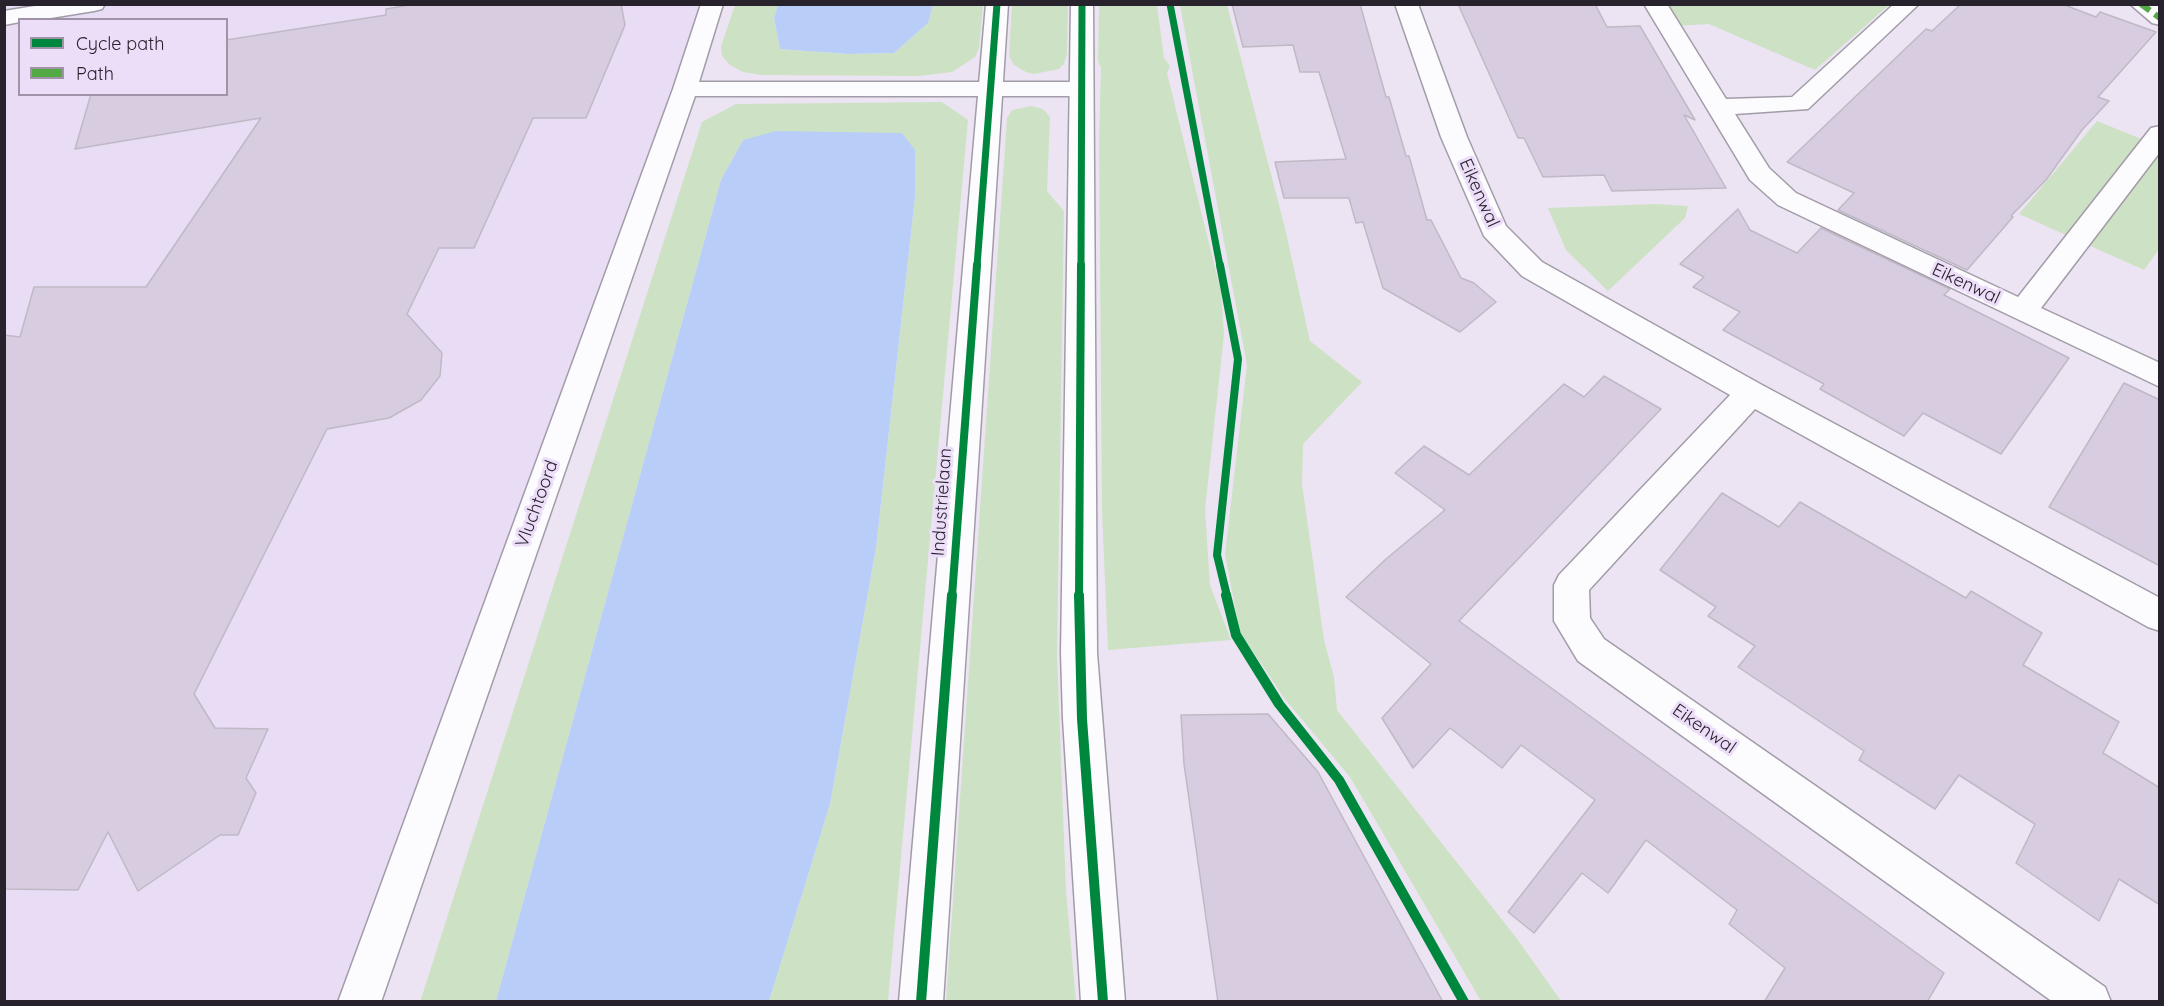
<!DOCTYPE html>
<style>
body{margin:0}
#map{position:relative;width:2164px;height:1006px;overflow:hidden;background:#ece4f3;font-family:Quicksand,sans-serif}
canvas{display:block}
.frame{position:absolute;inset:0;border:6px solid #28222c;pointer-events:none}
.legend{position:absolute;left:18px;top:18px;width:210px;height:78px;box-sizing:border-box;background:#ecdef9;border:2px solid #9e93a7;margin:0;padding:8px 10px;list-style:none;font-size:18px;color:#28222c}
.legend li{display:flex;align-items:center;gap:12px;height:30px}
.legend b{width:30px;border:2px solid #9e93a7}
</style>
<div id="map">
<canvas width="2164" height="1006"></canvas>
<div class="frame"></div>
<ul class="legend">
<li><b style="height:8px;background:#00873e"></b>Cycle path</li>
<li><b style="height:8px;background:#53aa44"></b>Path</li>
</ul>
</div>
<script>
const ctx = document.querySelector('canvas').getContext('2d');
ctx.lineJoin = 'round';
function fill(path, color) {
  ctx.fillStyle = color;
  ctx.fill(path, 'evenodd');
}
function shape(rows) {
  const path = new Path2D();
  for (const r of rows) {
    path.moveTo(r[0], r[1]);
    for (let i = 2; i < r.length; i += 2) path.lineTo(r[i], r[i + 1]);
  }
  return path;
}
function trace(path, color, width, dash) {
  ctx.strokeStyle = color;
  ctx.lineWidth = width;
  ctx.lineCap = dash ? 'butt' : 'round';
  ctx.setLineDash(dash || []);
  ctx.stroke(path);
}
function label(font, color, halo, rows, align = 'center') {
  ctx.font = font + ' Quicksand,sans-serif';
  ctx.lineWidth = 6;
  ctx.setLineDash([]);
  ctx.textBaseline = 'middle';
  ctx.strokeStyle = halo;
  ctx.fillStyle = color;
  for (const [text, x, y, turn = 0] of rows) {
    ctx.save();
    ctx.translate(x, y);
    ctx.rotate((+turn || 0) * Math.PI / 180);
    ctx.textAlign = isNaN(turn) ? turn : align;
    if (halo) ctx.strokeText(text, 0, 0);
    ctx.fillText(text, 0, 0);
    ctx.restore();
  }
}
fill(shape([
 [5,5,725,5,376,1001,5,1002],
 [20,20,226,20,226,94,20,94]
]), '#e9dcf5');
fill(shape([
 [735,5,778,5,774,18,780,49,848,54,894,53,928,23,933,5,983,5,979,48,975,57,952,72,919,76,761,75,743,72,730,65,722,56,721,46],
 [1012,5,1068,5,1067,54,1064,64,1059,69,1034,74,1026,72,1014,65,1009,56],
 [1099,5,1157,5,1164,58,1170,66,1167,73,1221,292,1224,334,1205,510,1210,585,1231,640,1108,650,1102,512,1099,139,1101,68,1098,61],
 [1180,5,1227,5,1285,228,1310,341,1362,382,1303,444,1302,484,1324,640,1334,677,1337,710,1518,940,1561,1001,1481,1001,1350,777,1284,698,1240,632,1225,555,1247,365],
 [1663,5,1889,5,1815,70,1709,24,1677,26],
 [942,102,968,120,888,1001,769,1001,830,804,876,548,915,197,915,150,743,140,721,180,496,1001,420,1002,702,122,736,104],
 [1031,106,1043,109,1050,117,1047,191,1064,211,1057,655,1066,891,1076,1001,946,1001,1007,118,1012,110],
 [2097,121,2159,146,2159,249,2144,270,2019,214],
 [1656,204,1688,206,1685,218,1608,291,1566,250,1548,208]
]), '#cde2c4');
fill(shape([
 [778,5,778,4,933,5,928,23,894,53,848,54,780,49,774,18],
 [776,131,902,133,915,150,915,197,876,548,830,804,769,1001,496,1001,721,180,743,140]
]), '#b8cef9');
const building = shape([
 [415,4,621,4,625,25,586,118,533,118,474,248,439,248,407,314,442,353,440,376,421,400,389,418,327,429,194,694,215,728,268,729,246,778,256,793,238,835,220,835,138,891,108,832,78,890,4,889,4,335,20,337,34,287,146,287,261,118,75,149,91,94,226,94,226,40,386,15,386,9,415,4],
 [1232,4,1360,4,1386,97,1389,97,1406,156,1409,156,1427,220,1431,220,1461,278,1474,283,1496,302,1460,332,1383,288,1363,222,1356,223,1349,198,1284,198,1275,162,1346,159,1319,72,1300,72,1293,45,1243,47,1232,4],
 [1458,4,1595,4,1607,27,1640,26,1695,120,1684,115,1726,188,1612,191,1604,175,1543,177,1524,138,1518,138,1458,4],
 [1961,4,2062,4,2096,17,2100,12,2156,32,2098,97,2109,101,2082,130,2046,180,2011,216,2013,217,1967,270,1838,210,1854,193,1787,162,1926,29,1932,31,1961,4],
 [1738,209,1750,230,1797,253,1821,228,1950,289,1944,295,2069,358,2001,454,1923,413,1904,436,1820,389,1824,384,1723,330,1740,312,1693,287,1704,277,1680,264,1738,209],
 [1604,376,1661,409,1459,621,1944,973,1927,1002,1764,1002,1785,968,1729,924,1737,910,1646,840,1608,893,1582,873,1534,933,1508,912,1595,800,1521,745,1502,768,1450,728,1413,768,1382,718,1431,664,1346,597,1386,559,1445,510,1395,473,1424,446,1469,475,1564,384,1584,397,1604,376],
 [2124,383,2160,400,2160,566,2049,507,2124,383],
 [1722,493,1779,527,1800,502,1966,598,1971,591,2042,633,2023,665,2119,722,2103,753,2160,788,2160,905,2119,879,2099,921,2016,863,2035,824,1959,775,1935,809,1859,760,1864,751,1738,667,1755,646,1708,616,1716,607,1660,570,1722,493],
 [1268,714,1318,772,1443,1002,1218,1002,1184,764,1181,715,1268,714]
]);
fill(building, '#d8cce0');
trace(building, '#c0b9c5', 1.5);
const minor = shape([
 [47,4,105,4,102,9,94,11,38,20,20,20,20,22,4,25,4,11,47,4],
 [701,4,723,4,699,82,1081,82,1090,84,1093,89,1090,94,1081,96,695,96,381,1002,338,1002,673,89,701,4],
 [1395,4,1418,4,1467,137,1506,226,1542,262,1762,385,2160,598,2160,631,2148,627,1755,409,1589,590,1590,618,1604,639,2105,987,2111,1002,2053,1002,1578,661,1554,621,1554,585,1559,575,1730,395,1522,276,1484,236,1441,137,1395,4],
 [1644,4,1667,4,1726,99,1792,97,1894,4,1919,4,1808,109,1735,114,1769,168,1796,193,2018,297,2151,128,2160,126,2160,152,2041,308,2160,363,2160,387,1778,205,1750,180,1644,4],
 [2130,4,2156,4,2160,7,2160,25,2152,23,2130,4]
]);
const secondary = shape([
 [986,4,1008,4,943,1002,899,1002,986,4],
 [1071,4,1093,4,1097,653,1125,1002,1081,1002,1063,719,1061,653,1071,4]
]);
trace(minor, '#a29ca8', 3);
trace(secondary, '#a29ca8', 3);
fill(minor, '#fcfbfd');
fill(secondary, '#fcfbfd');
trace(shape([
 [2141,4,2160,18]
]), '#53aa44', 6, [11, 6]);
trace(shape([
 [1170,4,1220,266],
 [977,266,997,4],
 [1081,266,1082,4]
]), '#00873e', 7);
trace(shape([
 [1220,265,1238,359,1217,555,1227,596],
 [952,596,977,265],
 [1079,596,1081,265]
]), '#00873e', 8);
trace(shape([
 [1079,595,1082,719,1103,1002],
 [1226,595,1236,635,1279,704,1339,780,1464,1002],
 [921,1002,952,595]
]), '#00873e', 10);
label('18px', '#28222c', '#ecdef9', [
 ["Eikenwal",1479,193,66],
 ["Eikenwal",1966,284,25],
 ["Industrielaan",942,502,-86],
 ["Vluchtoord",537,504,-70],
 ["Eikenwal",1704,729,35]
]);
</script>
